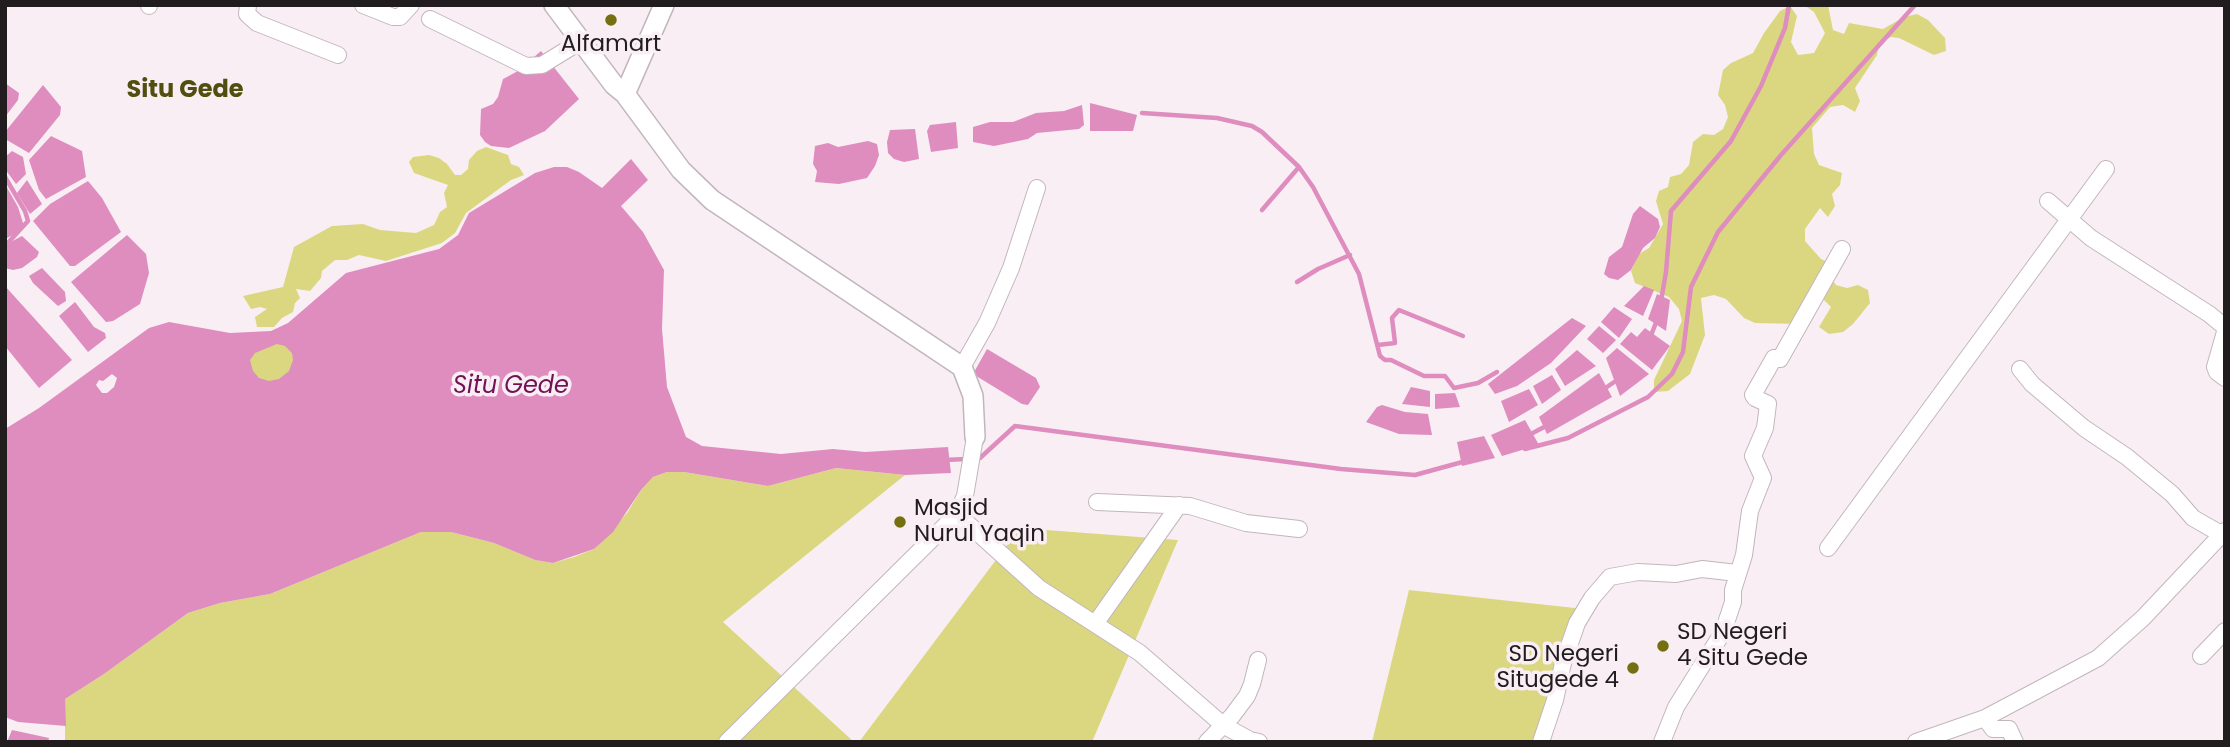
<!DOCTYPE html>
<style>
body{margin:0}
#map{position:relative;width:2230px;height:747px;overflow:hidden;background:#f9eef4;font-family:Poppins,sans-serif}
canvas{display:block}
.frame{position:absolute;inset:0;border:7px solid #211d1f;pointer-events:none}
</style>
<div id="map">
<canvas width="2230" height="747"></canvas>
<div class="frame"></div>
</div>
<script>
const ctx = document.querySelector('canvas').getContext('2d');
ctx.lineJoin = 'round';
function fill(path, color) {
  ctx.fillStyle = color;
  ctx.fill(path, 'evenodd');
}
function shape(rows) {
  const path = new Path2D();
  for (const r of rows) {
    path.moveTo(r[0], r[1]);
    for (let i = 2; i < r.length; i += 2) path.lineTo(r[i], r[i + 1]);
  }
  return path;
}
function trace(path, color, width, dash) {
  ctx.strokeStyle = color;
  ctx.lineWidth = width;
  ctx.lineCap = dash ? 'butt' : 'round';
  ctx.setLineDash(dash || []);
  ctx.stroke(path);
}
function label(font, color, halo, rows, align = 'center') {
  ctx.font = font + ' Poppins,sans-serif';
  ctx.lineWidth = 7;
  ctx.setLineDash([]);
  ctx.textBaseline = 'middle';
  ctx.strokeStyle = halo;
  ctx.fillStyle = color;
  for (const [text, x, y, turn = 0] of rows) {
    ctx.save();
    ctx.translate(x, y);
    ctx.rotate((+turn || 0) * Math.PI / 180);
    ctx.textAlign = isNaN(turn) ? turn : align;
    if (halo) ctx.strokeText(text, 0, 0);
    ctx.fillText(text, 0, 0);
    ctx.restore();
  }
}
fill(shape([
 [1804,5,1828,5,1833,30,1844,34,1849,23,1883,29,1904,17,1917,14,1928,20,1945,38,1946,51,1934,55,1899,38,1891,37,1879,43,1877,55,1855,88,1860,101,1855,112,1843,105,1830,107,1812,128,1814,154,1819,165,1842,173,1840,185,1832,194,1835,206,1828,217,1820,208,1805,229,1805,241,1821,259,1830,263,1829,276,1836,285,1847,288,1858,285,1868,290,1870,303,1853,324,1843,332,1829,334,1819,327,1831,307,1822,298,1799,324,1755,323,1744,318,1726,299,1714,295,1701,298,1705,335,1690,374,1668,391,1654,392,1654,380,1682,321,1679,309,1669,297,1635,283,1631,271,1639,254,1649,248,1663,224,1656,201,1659,191,1668,187,1670,177,1681,174,1689,165,1693,142,1703,134,1714,135,1723,129,1728,117,1725,105,1718,95,1723,70,1731,63,1753,53,1764,33,1780,11,1790,6,1797,16,1791,42,1798,55,1814,53,1825,33,1814,12],
 [486,147,508,155,511,164,519,167,524,175,511,180,466,213,455,233,442,243,386,261,359,255,347,260,335,260,322,271,321,278,310,291,296,289,300,298,295,303,293,312,282,318,274,327,257,327,255,317,267,309,260,307,251,309,243,296,283,287,294,247,332,226,363,224,380,230,416,233,434,225,440,212,447,207,444,193,448,185,414,173,409,162,413,157,429,155,439,158,447,164,455,175,461,175,468,169,469,160,477,151],
 [283,340,299,359,288,393,224,361],
 [836,468,905,475,723,622,854,742,65,742,65,699,104,674,188,613,220,603,270,594,421,532,451,532,494,543,535,560,553,563,574,557,594,549,627,513,641,490,653,477,667,472,684,472,768,486],
 [1020,528,1178,540,1092,742,859,742],
 [1409,590,1584,609,1534,742,1372,742]
]), '#dbd781');
fill(shape([
 [541,51,579,99,545,131,509,148,491,146,485,142,480,135,481,109,493,104,498,97,503,79,518,71],
 [5,83,19,93,18,100,5,117],
 [43,85,61,107,60,115,29,153,5,139,5,132],
 [1090,103,1137,115,1133,131,1090,131],
 [1082,105,1084,125,1079,129,1037,133,1028,139,994,146,973,142,973,127,990,122,1013,122,1036,113,1064,111],
 [956,122,958,148,931,152,927,131,930,125],
 [915,129,919,159,904,162,894,159,888,153,887,142,890,130],
 [51,136,82,151,86,177,46,199,39,190,29,160],
 [868,141,877,144,879,155,875,166,867,178,839,184,815,182,817,171,813,164,815,146,828,143,838,147],
 [12,151,23,157,26,174,16,184,5,169,5,157],
 [631,159,648,180,621,206,643,232,664,270,662,329,667,387,686,437,702,446,781,454,833,449,865,452,948,447,951,473,905,475,836,468,768,486,684,472,667,472,653,477,641,490,613,532,594,549,553,563,535,560,494,543,451,532,421,532,270,594,220,603,188,613,104,674,65,699,66,726,18,722,5,717,5,429,39,408,149,328,169,322,230,333,271,331,288,323,346,273,439,249,458,235,469,213,535,173,554,167,567,167,579,172,602,188],
 [277,344,285,346,292,353,293,360,289,371,279,379,269,381,259,378,253,371,250,360,255,353],
 [112,374,117,378,114,387,107,393,102,393,96,385,99,380,103,381],
 [27,180,42,204,30,214,17,193],
 [88,181,102,198,121,232,75,266,70,266,33,221,50,204],
 [5,184,18,207,24,226,21,231,5,239],
 [1640,206,1658,219,1660,227,1655,238,1643,248,1631,270,1618,280,1609,278,1604,274,1609,257,1622,247,1633,214],
 [127,235,146,254,149,273,140,304,113,321,106,322,71,282],
 [22,236,39,252,37,257,22,268,13,270,5,268,5,245],
 [42,268,65,292,66,301,58,306,33,283,29,276],
 [5,286,72,360,39,388,5,346],
 [1644,286,1654,290,1643,316,1624,306],
 [1657,294,1670,300,1666,331,1648,319],
 [75,302,94,327,105,333,106,338,88,352,59,316],
 [1614,307,1632,319,1619,338,1601,322],
 [1572,318,1586,326,1551,363,1517,386,1495,394,1488,384],
 [1599,326,1616,340,1603,353,1587,339],
 [1645,328,1670,346,1652,370,1620,344,1631,332,1637,337],
 [1617,348,1649,374,1620,396,1606,358],
 [987,349,1036,378,1040,387,1028,405,1022,404,973,374],
 [1577,350,1596,366,1565,386,1555,369],
 [1599,373,1612,397,1547,434,1539,417],
 [1552,375,1561,390,1542,404,1533,386],
 [1411,387,1430,391,1430,407,1402,404],
 [1529,389,1538,405,1509,422,1501,401],
 [1455,393,1460,407,1435,409,1435,394],
 [1382,405,1405,412,1428,414,1432,435,1399,434,1366,422,1377,407],
 [1525,420,1539,445,1502,456,1491,435],
 [1484,436,1495,458,1462,466,1457,442],
 [12,730,49,738,48,742,7,742]
]), '#de8dbe');
trace(shape([
 [1142,113,1217,118,1252,126,1262,132,1299,167,1313,187,1359,274,1380,356,1385,360,1391,360,1424,376,1445,376,1454,388,1478,383,1497,372],
 [5,177,25,211,28,221,5,246],
 [1262,210,1299,167],
 [1297,282,1318,269,1350,255],
 [1661,301,1666,272,1671,211,1731,141,1761,86,1785,28,1789,5],
 [1650,338,1657,320],
 [1378,345,1395,343,1392,318,1399,310,1463,336],
 [1604,389,1620,378],
 [1529,435,1546,426],
 [1525,449,1568,438,1648,397,1672,374,1683,352,1691,287,1718,232,1781,155,1915,5],
 [975,459,980,458,1015,426,1341,469,1415,475,1466,461],
 [944,460,967,459]
]), '#de8dbe', 4.5);
const minor = shape([
 [248,5,247,14,257,23,338,55],
 [363,5,393,17,400,17,411,5],
 [149,6,149,5],
 [430,19,526,66,542,65,581,41],
 [2048,201,2091,238,2209,314,2225,327],
 [2225,332,2215,367,2217,372,2225,378],
 [962,367,987,323,1011,268,1037,188],
 [2020,369,2032,384,2084,428,2127,457,2172,494,2193,518,2221,534],
 [1097,502,1190,506,1246,523,1299,529],
 [957,514,1039,588,1140,653,1223,725,1250,740,1259,742],
 [1828,548,2106,169],
 [1095,624,1179,505],
 [2201,656,2225,631],
 [1985,718,1993,729,2009,729,2015,742],
 [727,742,957,514,965,496,975,437],
 [1207,742,1232,716,1247,696,1252,684,1258,660],
 [1541,742,1555,700,1563,663,1577,623,1592,598,1610,577,1638,572,1676,574,1702,569,1737,573],
 [1662,742,1676,707,1723,632,1733,602,1733,590,1744,555,1750,511,1763,478,1753,456,1765,428,1768,404,1755,398,1753,395,1774,358,1780,359,1842,249],
 [1916,742,1985,718,2098,658,2143,618,2225,531]
]);
const tertiary = shape([
 [554,5,614,85,625,94,681,170,712,200,962,367,973,396,975,437],
 [625,94,664,5]
]);
trace(minor, '#c1b6bc', 18);
trace(tertiary, '#c1b6bc', 22);
trace(minor, '#fff', 16);
trace(tertiary, '#fff', 19);
for (const [x, y, r, color] of [
 [611,20,7,"#746f10"],
 [900,522,7,"#746f10"],
 [1663,646,7,"#746f10"],
 [1633,668,7,"#746f10"]
]) {
  const dot = new Path2D();
  dot.arc(x, y, r, 0, 2 * Math.PI);
  ctx.fillStyle = color;
  ctx.fill(dot);
  trace(dot, '#f9eef4', 2.5);
}
label('23px', '#211d1f', '#f9eef4', [
 ["Alfamart",611,45,"center"],
 ["Masjid",914,509],
 ["Nurul Yaqin",914,535],
 ["SD Negeri",1677,633],
 ["4 Situ Gede",1677,659],
 ["SD Negeri",1619,655,"right"],
 ["Situgede 4",1619,681,"right"]
], 'left');
label('bold 24px', '#514e0f', '#f9eef4', [
 ["Situ Gede",185,91]
]);
label('italic 24px', '#711255', '#f9eef4', [
 ["Situ Gede",511,387]
]);
</script>
